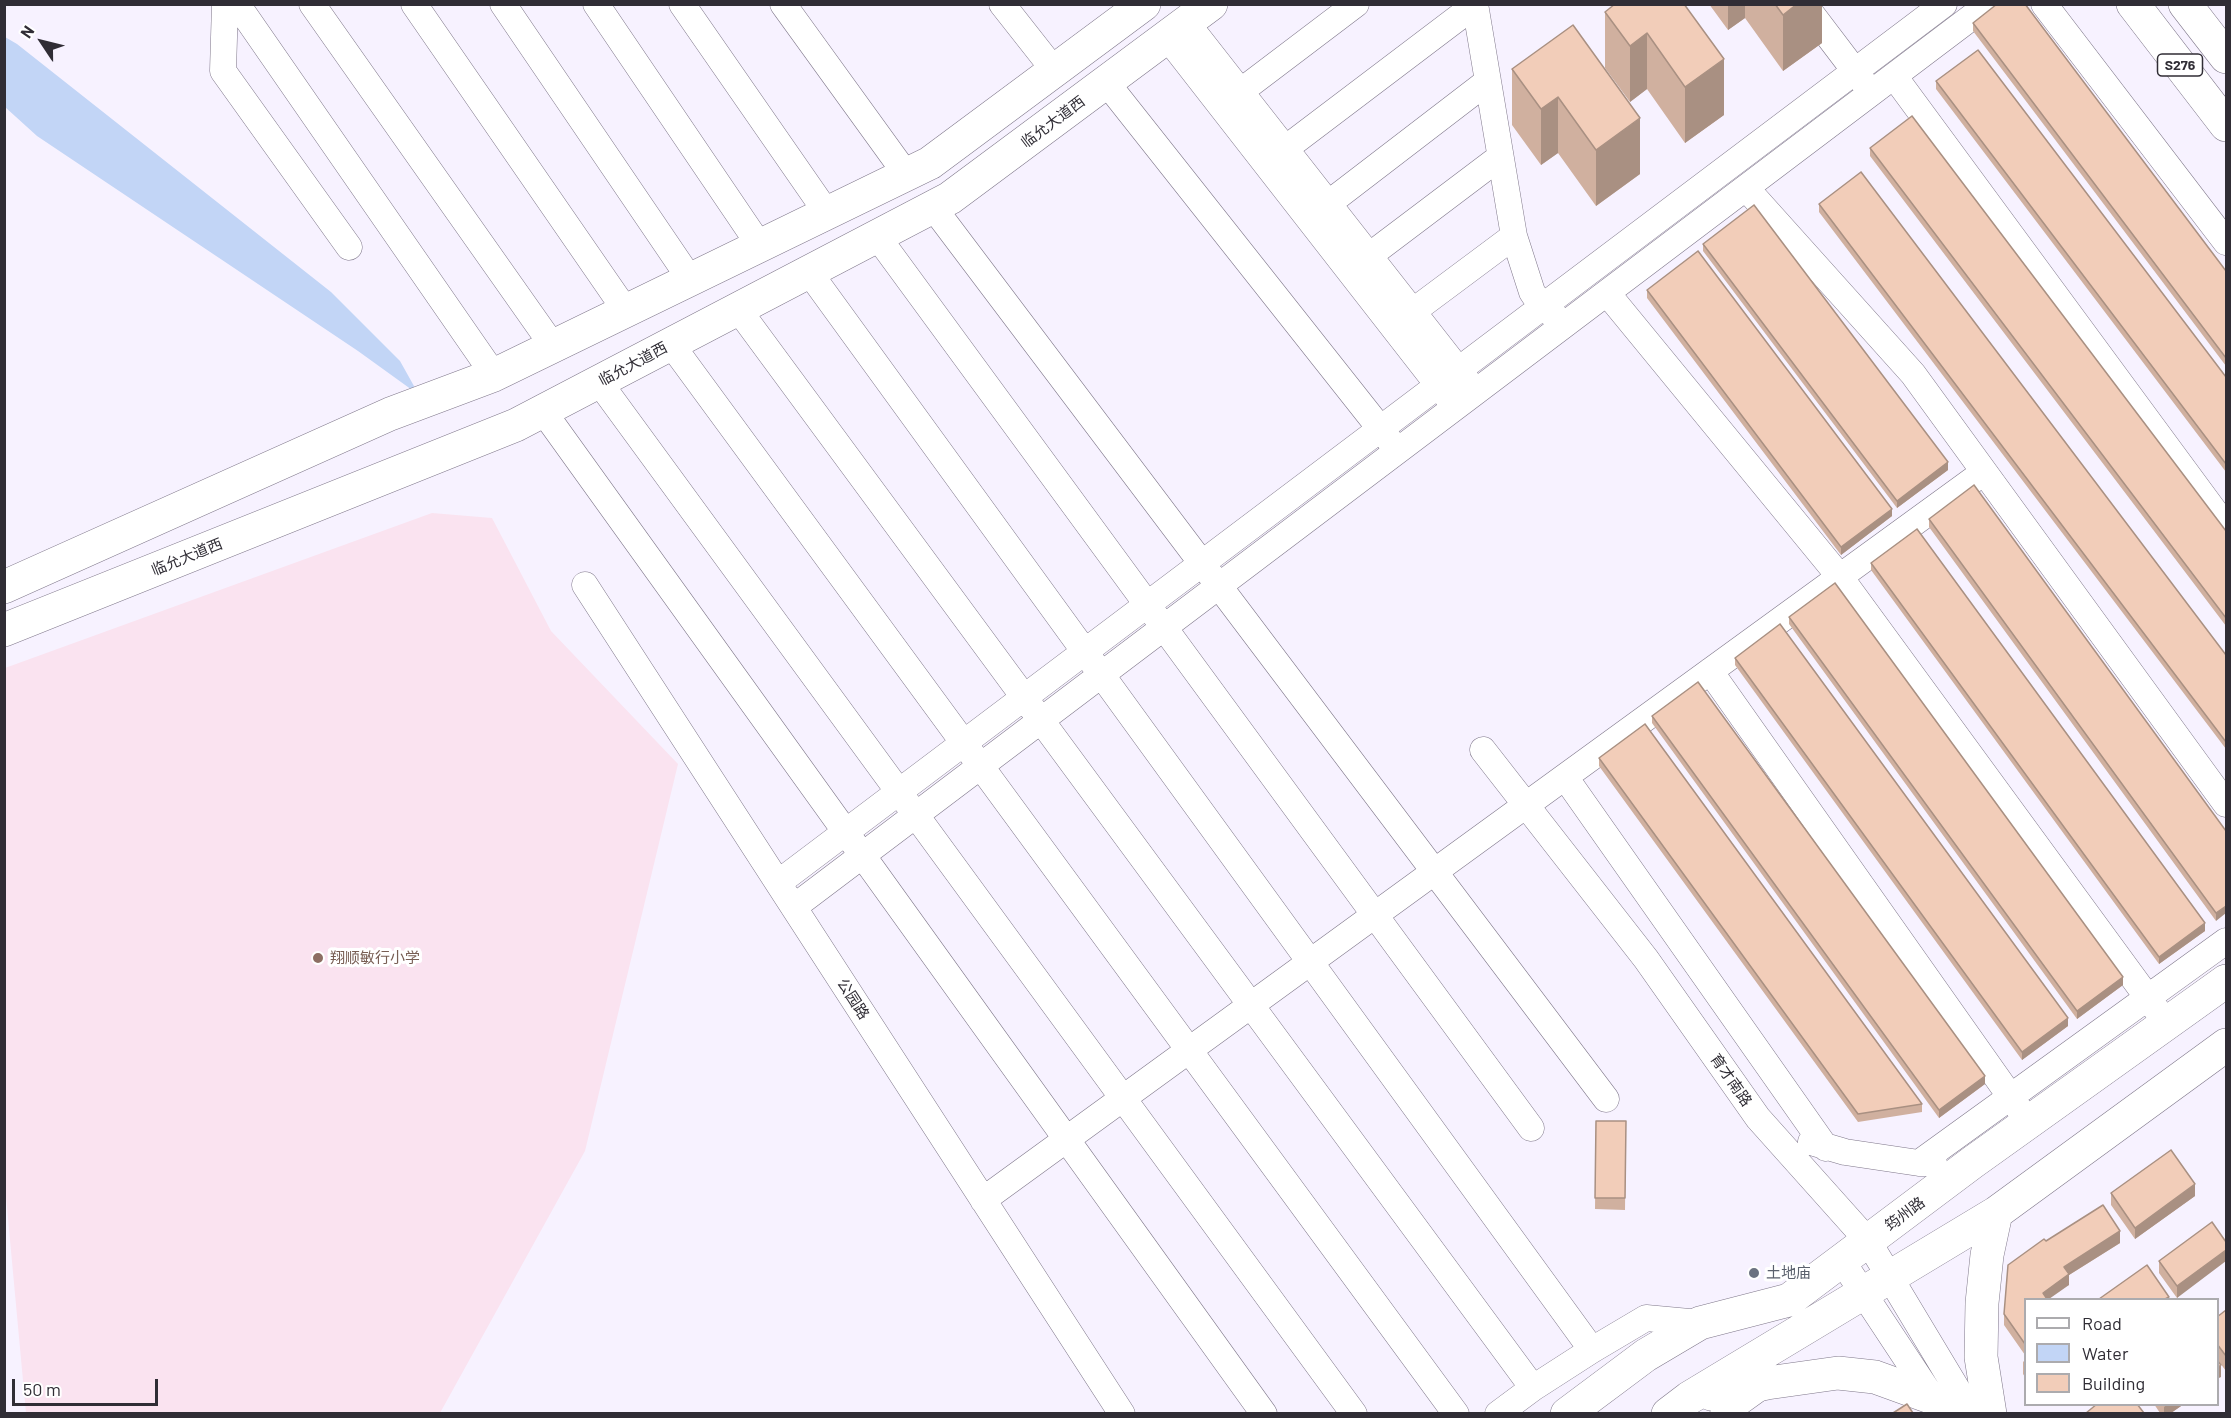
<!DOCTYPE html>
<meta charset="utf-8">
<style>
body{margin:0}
#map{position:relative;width:2231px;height:1418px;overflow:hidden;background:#f7f2ff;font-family:Barlow,sans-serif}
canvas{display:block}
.frame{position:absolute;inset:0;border:6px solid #302d35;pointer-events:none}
.legend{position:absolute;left:2024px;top:1298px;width:195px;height:108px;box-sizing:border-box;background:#fff;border:2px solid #acabae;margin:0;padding:8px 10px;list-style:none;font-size:18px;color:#302d35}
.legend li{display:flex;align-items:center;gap:12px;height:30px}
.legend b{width:30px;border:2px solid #acabae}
.north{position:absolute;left:12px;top:12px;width:60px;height:60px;-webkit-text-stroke:4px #fff;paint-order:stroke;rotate:305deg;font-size:16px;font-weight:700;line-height:24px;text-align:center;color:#302d35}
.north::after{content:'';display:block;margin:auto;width:21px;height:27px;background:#302d35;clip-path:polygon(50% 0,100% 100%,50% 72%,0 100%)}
.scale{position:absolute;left:12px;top:1379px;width:146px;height:27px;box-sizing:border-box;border:3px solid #302d35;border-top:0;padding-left:8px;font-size:18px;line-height:21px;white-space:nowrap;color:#302d35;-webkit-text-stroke:4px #fff;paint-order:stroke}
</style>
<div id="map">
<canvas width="2231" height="1418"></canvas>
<div class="frame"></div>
<ul class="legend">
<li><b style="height:8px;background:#fff"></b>Road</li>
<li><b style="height:16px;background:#c2d5f6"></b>Water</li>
<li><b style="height:16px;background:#f2cdb9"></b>Building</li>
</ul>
<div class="north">N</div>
<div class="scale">50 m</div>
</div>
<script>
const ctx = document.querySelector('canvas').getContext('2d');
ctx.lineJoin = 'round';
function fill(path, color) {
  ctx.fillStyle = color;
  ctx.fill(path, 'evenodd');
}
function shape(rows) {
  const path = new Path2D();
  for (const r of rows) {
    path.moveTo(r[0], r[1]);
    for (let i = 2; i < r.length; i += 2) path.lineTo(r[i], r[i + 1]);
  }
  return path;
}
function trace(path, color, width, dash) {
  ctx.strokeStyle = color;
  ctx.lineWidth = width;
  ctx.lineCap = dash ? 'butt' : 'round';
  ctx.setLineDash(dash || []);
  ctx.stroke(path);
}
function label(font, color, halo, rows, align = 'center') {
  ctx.font = font + ' Barlow,"Noto Sans SC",sans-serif';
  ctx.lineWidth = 6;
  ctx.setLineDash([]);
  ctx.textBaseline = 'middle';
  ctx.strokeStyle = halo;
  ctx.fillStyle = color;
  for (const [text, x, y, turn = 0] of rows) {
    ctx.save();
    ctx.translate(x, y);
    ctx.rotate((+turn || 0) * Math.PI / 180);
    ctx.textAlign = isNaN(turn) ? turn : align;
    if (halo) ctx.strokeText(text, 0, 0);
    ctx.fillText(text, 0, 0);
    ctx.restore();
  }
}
fill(shape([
 [432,513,492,518,551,631,678,764,585,1151,440,1413,26,1413,4,1175,5,668]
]), '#fae3f0');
fill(shape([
 [5,37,17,44,331,292,400,361,419,395,358,351,37,136,5,107]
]), '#c2d5f6');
const minor = shape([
 [225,4,223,71,349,247],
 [237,4,494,375],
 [312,4,553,346],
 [414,4,626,311],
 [503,4,690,279],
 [596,4,760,246],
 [682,4,827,213],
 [783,4,906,174],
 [1002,4,1054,70],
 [1475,4,1514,236,1532,292,1542,307,1555,316],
 [1804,4,1864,83],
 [2044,4,2226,242],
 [1186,22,1468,382],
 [1167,37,1449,399],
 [1894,76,2226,527],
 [1106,82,1390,441],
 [1228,101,1356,4],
 [1273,158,1475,5],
 [1746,188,1913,374,2226,804],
 [933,207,1606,1099],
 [1316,213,1488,81],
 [877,236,1531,1128],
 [1357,265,1500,157],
 [809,272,1592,1350],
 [1607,293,1840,577,2167,1024],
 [738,309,1533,1388],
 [1400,321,1514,236],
 [671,344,1456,1414],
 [599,382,1354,1414],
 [543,411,1264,1414],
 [585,585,1122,1414],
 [1710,671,2029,1123],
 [1483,750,1646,959,1758,1118,1868,1241,1972,1414],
 [1565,777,1826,1148],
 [778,883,1944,4],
 [794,907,1989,4],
 [1811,1142,1845,1152,1919,1163,1934,1163],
 [1919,1163,2226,941],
 [983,1200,1984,472],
 [1842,1261,1943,1414],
 [1498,1414,1533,1388,1592,1350,1646,1318,1700,1323],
 [1723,1414,1762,1386]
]);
const major = shape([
 [2133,4,2226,125],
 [2185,4,2226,57],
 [4,587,390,414,494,375,930,163,1144,4],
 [4,630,516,425,950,198,1211,4],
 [1711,1394,1767,1383,1838,1373,1875,1377,1933,1398],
 [1567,1414,1646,1355,1700,1323,1789,1300,1973,1162,2226,981],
 [1668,1414,1689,1398,1996,1213,2226,1045],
 [1990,1414,1981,1357,1982,1303,1987,1255,1996,1213]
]);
trace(minor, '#7f778a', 27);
trace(major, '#7f778a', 34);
trace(minor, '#fff', 26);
trace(major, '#fff', 33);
fill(shape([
 [1684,4,1724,115,1685,143,1647,89,1630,102,1605,68,1605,12],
 [1709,4,1822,4,1822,43,1783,71,1745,18,1728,30],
 [1973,23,2226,271,2226,366,1973,31],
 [1573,25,1640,174,1596,206,1558,153,1541,165,1512,125,1512,69],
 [1936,81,2226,377,2226,472,1936,89],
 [1870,148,2226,531,2226,626,1870,156],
 [1819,204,2226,655,2226,749,1819,212],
 [1703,244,1948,470,1897,508,1703,251],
 [1647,290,1892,516,1841,555,1647,298],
 [1929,519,2226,831,2216,921,1929,527],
 [1871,563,2205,931,2159,964,1871,570],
 [1789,617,2123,985,2077,1019,1789,624],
 [1735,658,2068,1026,2022,1060,1735,665],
 [1652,716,1985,1084,1939,1118,1652,723],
 [1599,758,1922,1104,1922,1112,1858,1122,1599,766],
 [1596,1121,1626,1121,1625,1210,1595,1209],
 [2111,1193,2195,1196,2135,1239,2111,1205],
 [2046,1241,2120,1243,2069,1275,2069,1285,2025,1299,2025,1355,2004,1325,2004,1314],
 [2226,1242,2177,1298,2159,1273,2159,1261],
 [2226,1310,2226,1371,2217,1359,2217,1317],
 [2025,1360,2025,1377,2023,1374,2023,1362],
 [2154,1404,2184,1404,2171,1413,2160,1413]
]), '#d0b09f');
fill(shape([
 [1728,4,1745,4,1745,18,1728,30],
 [1797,4,1822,4,1822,43,1783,71,1783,15],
 [1647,33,1647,89,1630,102,1630,46],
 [1724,59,1724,115,1685,143,1685,87],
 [1558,97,1558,153,1541,165,1541,109],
 [1640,118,1640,174,1596,206,1596,150],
 [1948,462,1948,470,1897,508,1897,501],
 [1892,509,1892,516,1841,555,1841,547],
 [2226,906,2226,913,2216,921,2216,913],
 [2205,923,2205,931,2159,964,2159,957],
 [2123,977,2123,985,2077,1019,2077,1011],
 [2068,1018,2068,1026,2022,1060,2022,1052],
 [1985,1076,1985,1084,1939,1118,1939,1110],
 [2195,1184,2195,1196,2135,1239,2135,1228],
 [2120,1231,2120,1243,2069,1275,2069,1285,2049,1299,2043,1299,2043,1293,2064,1267],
 [2226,1250,2226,1261,2177,1298,2177,1286],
 [2221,1365,2221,1377,2217,1379,2217,1368],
 [2168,1404,2184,1404,2171,1413,2164,1413,2164,1407]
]), '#a99082');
const building = shape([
 [1615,4,1684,4,1724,59,1685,87,1647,33,1630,46,1605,12,1615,4],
 [1775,4,1797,4,1783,15,1775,4],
 [1997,4,2025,4,2226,271,2226,358,1973,23,1997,4],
 [1573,25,1640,118,1596,150,1558,97,1541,109,1512,69,1573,25],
 [1978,50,2226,377,2226,464,1936,81,1978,50],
 [1912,116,2226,531,2226,618,1870,148,1912,116],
 [1861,172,2226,655,2226,742,1819,204,1861,172],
 [1754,205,1948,462,1897,501,1703,244,1754,205],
 [1698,251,1892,509,1841,547,1647,290,1698,251],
 [1974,485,2226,831,2226,906,2216,913,1929,519,1974,485],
 [1917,529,2205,923,2159,957,1871,563,1917,529],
 [1835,583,2123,977,2077,1011,1789,617,1835,583],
 [1780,624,2068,1018,2022,1052,1735,658,1780,624],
 [1698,682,1985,1076,1939,1110,1652,716,1698,682],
 [1645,724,1922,1104,1858,1114,1599,758,1645,724],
 [1596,1121,1626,1121,1625,1198,1595,1198,1596,1121],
 [2171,1150,2195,1184,2135,1228,2111,1193,2171,1150],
 [2103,1205,2120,1231,2064,1267,2069,1274,2043,1293,2047,1299,2025,1299,2025,1344,2004,1314,2008,1265,2044,1239,2046,1241,2103,1205],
 [2212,1222,2226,1242,2226,1250,2177,1286,2159,1261,2212,1222],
 [2147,1265,2169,1297,2165,1299,2099,1299,2147,1265],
 [2226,1310,2226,1356,2217,1344,2217,1317,2226,1310],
 [2217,1360,2221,1365,2217,1368,2217,1360],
 [1907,1404,1913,1413,1893,1413,1907,1404],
 [2097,1404,2137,1404,2144,1413,2086,1413,2097,1404]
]);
fill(building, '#f2cdb9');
trace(building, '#a99082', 1.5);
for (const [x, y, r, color] of [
 [318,958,6,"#8d6e63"],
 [1754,1273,6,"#6b7280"]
]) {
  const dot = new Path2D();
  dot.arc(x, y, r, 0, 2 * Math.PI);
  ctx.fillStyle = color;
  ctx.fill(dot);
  trace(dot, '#fff', 2);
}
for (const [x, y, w] of [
 [2180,65,45]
]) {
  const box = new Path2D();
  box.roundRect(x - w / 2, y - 11, w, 22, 4.5);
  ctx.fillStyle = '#fff';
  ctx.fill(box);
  trace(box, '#302d35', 1.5);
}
label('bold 14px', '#302d35', null, [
 ["S276",2180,65]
]);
label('15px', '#302d35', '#fff', [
 ["临允大道西",1053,122,-37],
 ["临允大道西",633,364,-28],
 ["临允大道西",187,557,-22],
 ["公园路",853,999,57],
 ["育才南路",1731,1080,55],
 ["筠州路",1905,1214,-37]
]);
label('15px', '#785e54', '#fff', [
 ["翔顺敏行小学",330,958]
], 'left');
label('15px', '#5b616d', '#fff', [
 ["土地庙",1766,1273]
], 'left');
</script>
